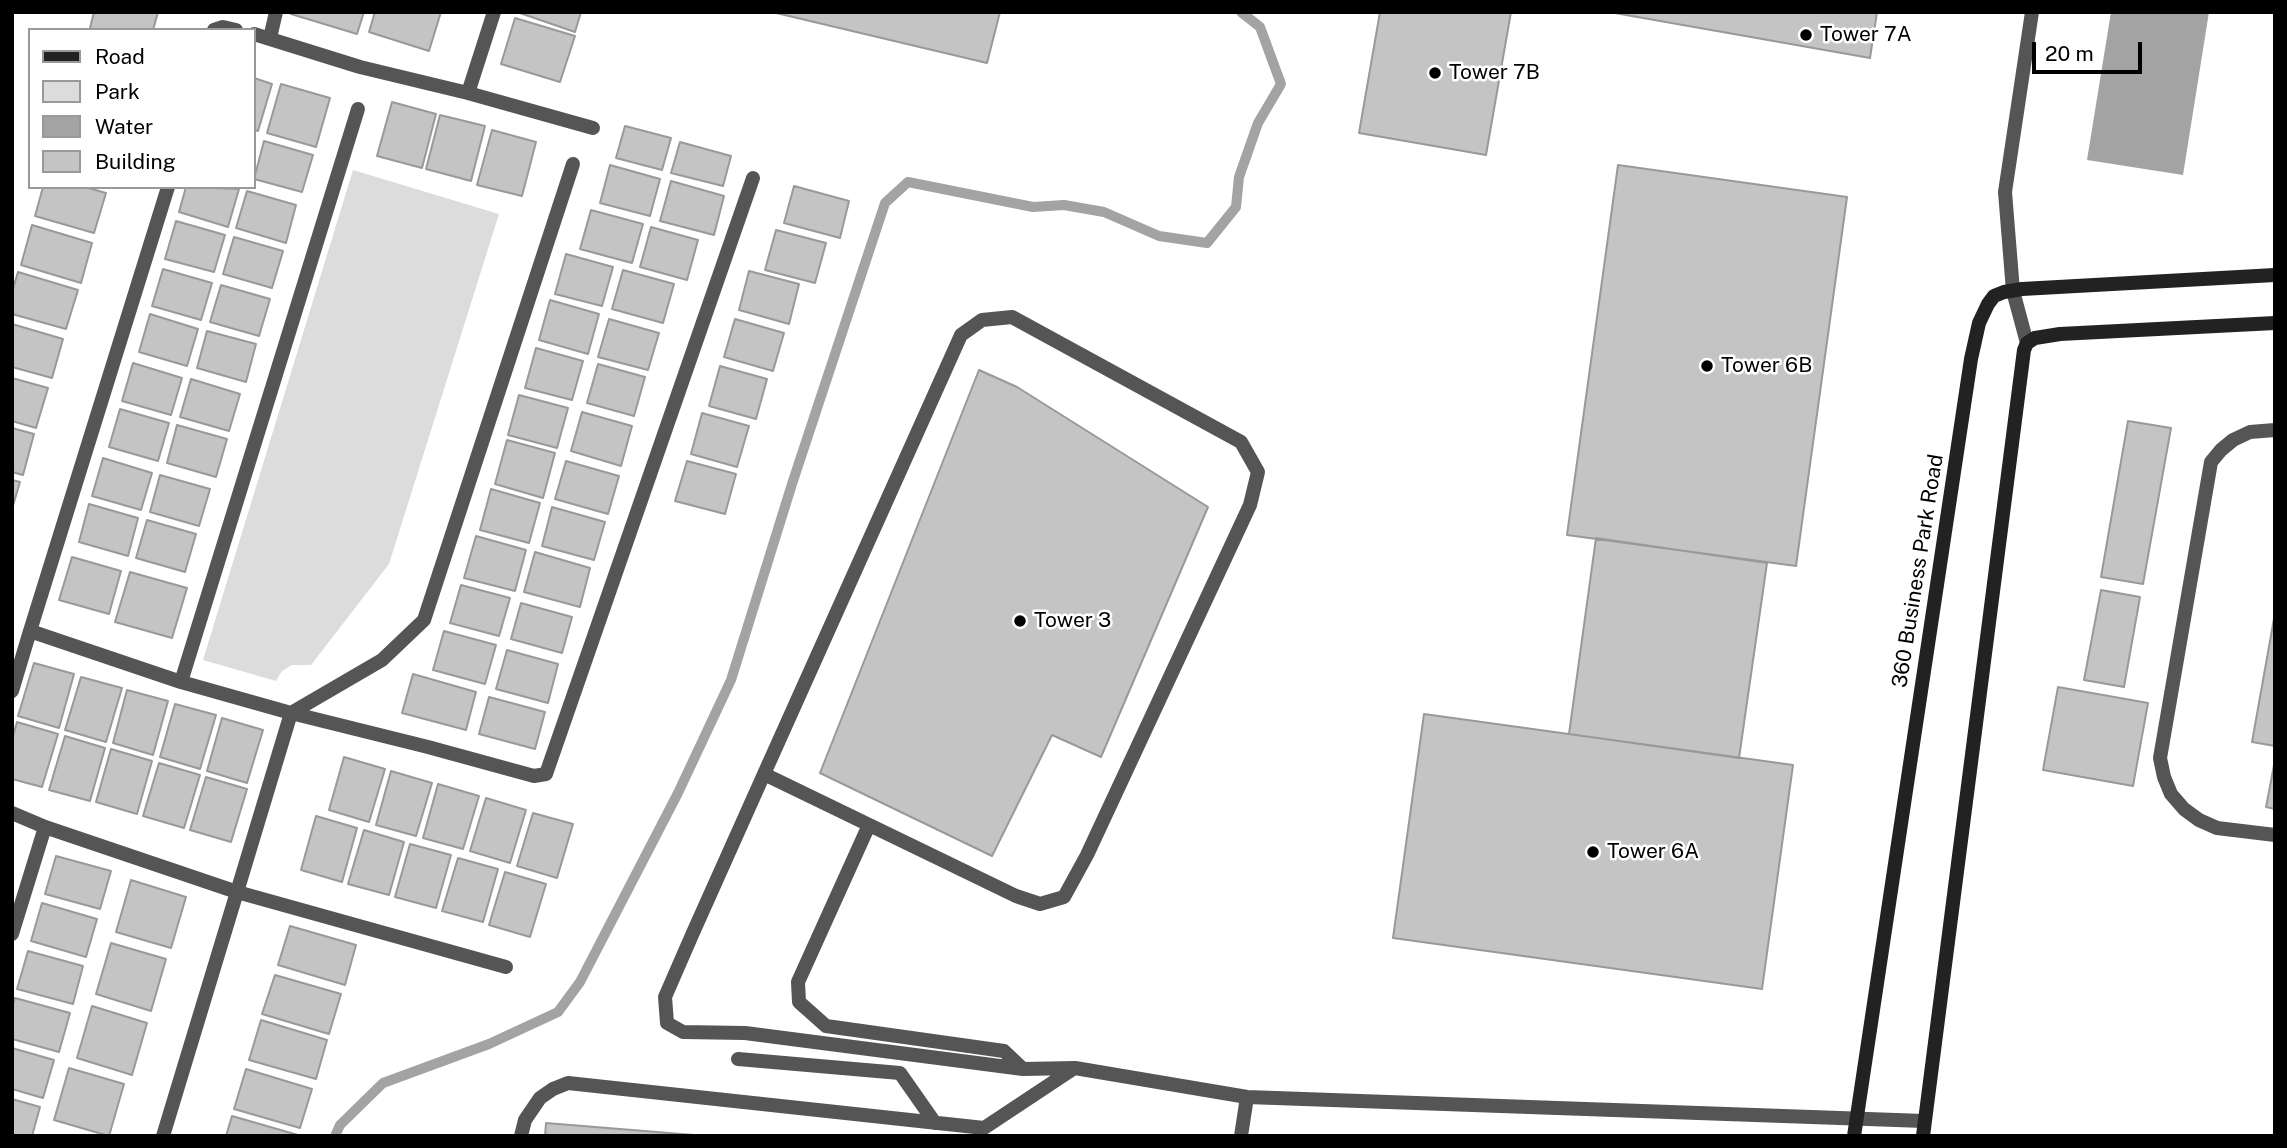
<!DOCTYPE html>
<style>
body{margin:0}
#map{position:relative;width:2287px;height:1148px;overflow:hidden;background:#fff;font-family:"Public Sans",sans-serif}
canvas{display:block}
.frame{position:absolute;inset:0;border:14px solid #000;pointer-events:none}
.legend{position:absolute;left:28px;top:28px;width:228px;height:161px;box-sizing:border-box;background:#fff;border:2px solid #999;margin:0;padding:9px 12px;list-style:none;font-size:21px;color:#000}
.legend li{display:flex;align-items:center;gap:14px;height:35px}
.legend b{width:35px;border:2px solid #999}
.scale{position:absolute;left:2032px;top:42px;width:110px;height:32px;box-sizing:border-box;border:4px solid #000;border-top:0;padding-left:9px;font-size:21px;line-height:24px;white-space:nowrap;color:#000;-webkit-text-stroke:5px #fff;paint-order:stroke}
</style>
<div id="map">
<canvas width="2287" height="1148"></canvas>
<div class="frame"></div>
<ul class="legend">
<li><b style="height:9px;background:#222"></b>Road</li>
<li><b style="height:19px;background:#dcdcdc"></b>Park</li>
<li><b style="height:19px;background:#a3a3a3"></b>Water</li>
<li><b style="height:19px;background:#c4c4c4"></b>Building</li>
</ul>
<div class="scale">20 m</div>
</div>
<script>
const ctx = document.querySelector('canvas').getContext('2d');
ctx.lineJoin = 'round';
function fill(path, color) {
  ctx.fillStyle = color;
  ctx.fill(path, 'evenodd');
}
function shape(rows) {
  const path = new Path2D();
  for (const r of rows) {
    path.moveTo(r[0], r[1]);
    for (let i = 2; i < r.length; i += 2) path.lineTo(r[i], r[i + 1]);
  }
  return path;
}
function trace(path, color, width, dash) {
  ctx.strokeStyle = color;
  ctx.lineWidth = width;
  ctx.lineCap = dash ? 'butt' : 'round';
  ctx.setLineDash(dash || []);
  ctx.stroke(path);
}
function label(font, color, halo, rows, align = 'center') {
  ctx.font = font + ' "Public Sans",sans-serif';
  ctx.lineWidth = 5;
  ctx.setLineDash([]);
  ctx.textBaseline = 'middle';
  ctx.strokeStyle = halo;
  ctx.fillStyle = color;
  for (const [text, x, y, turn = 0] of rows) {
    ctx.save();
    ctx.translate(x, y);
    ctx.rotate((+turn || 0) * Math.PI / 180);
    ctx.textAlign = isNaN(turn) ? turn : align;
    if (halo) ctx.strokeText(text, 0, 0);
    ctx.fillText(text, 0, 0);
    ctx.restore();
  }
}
fill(shape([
 [353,170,499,214,389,564,311,665,292,665,282,671,276,681,203,660]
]), '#dcdcdc');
fill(shape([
 [2111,12,2209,12,2183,175,2087,160]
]), '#a3a3a3');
trace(shape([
 [335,1136,340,1125,383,1083,489,1044,558,1012,580,982,678,793,731,680,792,484,885,203,908,182,1033,207,1064,205,1104,212,1159,236,1207,243,1236,207,1239,177,1258,123,1281,84,1260,27,1241,12]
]), '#a3a3a3', 10);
const building = shape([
 [94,12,158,12,153,30,97,30,90,28,94,12],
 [292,12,364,12,357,34,291,14,292,12],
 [375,12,441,12,429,51,369,32,375,12],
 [517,12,581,12,575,32,517,12],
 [772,12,1000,12,987,63,772,12],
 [1380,12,1511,12,1486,155,1359,133,1380,12],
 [1609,12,1877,12,1870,58,1609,12],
 [515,18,575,36,560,82,501,64,515,18],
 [254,78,272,84,258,131,254,130,254,78],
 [281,84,330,98,316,147,267,133,281,84],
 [392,102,436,114,422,168,377,156,392,102],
 [440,115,485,126,471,181,426,169,440,115],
 [625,126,671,138,662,170,616,158,625,126],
 [492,130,536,142,522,196,477,185,492,130],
 [264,141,313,155,302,192,254,179,264,141],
 [680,142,731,156,723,186,671,173,680,142],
 [610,165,660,179,650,216,600,203,610,165],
 [1618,165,1847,197,1796,566,1567,535,1618,165],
 [671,181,724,196,714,235,660,221,671,181],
 [794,186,849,201,840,238,784,223,794,186],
 [43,187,85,187,106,193,94,233,35,216,43,187],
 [186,187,239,189,228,227,179,212,186,187],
 [247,191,296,205,286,243,236,228,247,191],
 [591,210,643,224,632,263,580,249,591,210],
 [176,221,225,235,214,272,165,259,176,221],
 [32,225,92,243,81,283,21,265,32,225],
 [651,227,698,240,687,280,640,267,651,227],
 [776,230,826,243,815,283,765,270,776,230],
 [234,237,283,251,272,288,223,274,234,237],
 [566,254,613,267,602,306,555,294,566,254],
 [163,269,212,283,201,320,152,306,163,269],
 [623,270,674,284,663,323,612,309,623,270],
 [749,271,799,284,789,324,739,310,749,271],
 [18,272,78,290,66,329,12,314,12,292,18,272],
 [221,285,270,299,259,336,210,322,221,285],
 [550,300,599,314,588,354,539,340,550,300],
 [150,314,198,329,187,366,139,352,150,314],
 [609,319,659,333,648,370,598,357,609,319],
 [735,319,784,333,773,371,724,357,735,319],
 [12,324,63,339,52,378,12,367,12,324],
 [207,331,256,344,246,382,197,368,207,331],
 [536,348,583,361,572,400,525,388,536,348],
 [133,363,182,378,171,415,122,401,133,363],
 [598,364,645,377,634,416,587,403,598,364],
 [720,366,767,379,756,419,709,406,720,366],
 [979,370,1017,387,1208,507,1101,757,1052,735,992,856,820,773,979,370],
 [12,378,48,388,36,428,12,421,12,378],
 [191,379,240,394,229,431,180,417,191,379],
 [519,395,568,408,557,448,508,435,519,395],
 [120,409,169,423,158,461,109,447,120,409],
 [582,412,632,426,621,466,571,451,582,412],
 [702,413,749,426,737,467,691,454,702,413],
 [2128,421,2171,428,2143,584,2101,577,2128,421],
 [177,425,227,439,216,477,167,463,177,425],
 [12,428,34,434,23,475,12,472,12,428],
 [507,440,555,453,543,498,495,484,507,440],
 [103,458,152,473,141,510,92,496,103,458],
 [566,461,619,476,608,514,555,499,566,461],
 [687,461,736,474,725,514,675,501,687,461],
 [160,475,210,489,199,526,150,512,160,475],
 [12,480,20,482,12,509,12,480],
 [491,489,540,503,529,543,480,530,491,489],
 [89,504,138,518,128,556,79,542,89,504],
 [552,507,605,522,594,560,542,546,552,507],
 [147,520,196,534,185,572,136,558,147,520],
 [476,536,526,550,515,591,464,578,476,536],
 [1596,538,1767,563,1739,758,1569,734,1596,538],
 [535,552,590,568,580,607,524,592,535,552],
 [72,557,121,571,109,614,59,600,72,557],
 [130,572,187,588,172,638,115,622,130,572],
 [461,585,510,598,499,636,450,623,461,585],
 [2101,590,2140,597,2124,687,2084,680,2101,590],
 [521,603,572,617,562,653,511,639,521,603],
 [2275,613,2275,746,2252,742,2275,613],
 [444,631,496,645,485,684,433,670,444,631],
 [507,650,558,664,548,703,496,689,507,650],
 [34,663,74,674,59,728,18,716,34,663],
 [413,674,476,692,466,730,402,713,413,674],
 [81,677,122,688,106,742,65,730,81,677],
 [2058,687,2148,703,2133,786,2043,770,2058,687],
 [127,690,168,701,153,755,113,743,127,690],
 [489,697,545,712,535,749,479,734,489,697],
 [175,704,216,715,200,769,160,757,175,704],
 [1424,714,1793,765,1762,989,1393,938,1424,714],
 [222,718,263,730,247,783,207,771,222,718],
 [17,722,58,734,42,787,12,779,12,739,17,722],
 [65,736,105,748,90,801,49,790,65,736],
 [111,749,152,761,137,814,96,802,111,749],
 [344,757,385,769,369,822,329,810,344,757],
 [2275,760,2275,809,2266,807,2275,760],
 [159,763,200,775,184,828,143,816,159,763],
 [391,771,432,783,416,836,376,825,391,771],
 [206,777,247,789,231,842,190,830,206,777],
 [438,784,479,796,463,849,423,838,438,784],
 [486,798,526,810,510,863,470,851,486,798],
 [533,813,573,824,557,878,517,866,533,813],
 [316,816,357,828,342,882,301,870,316,816],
 [364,830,404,842,389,895,348,884,364,830],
 [410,844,451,855,436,908,395,897,410,844],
 [56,856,111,871,100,909,45,894,56,856],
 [458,858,498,869,483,922,442,911,458,858],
 [505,872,546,884,530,937,489,925,505,872],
 [131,880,186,897,171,948,116,932,131,880],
 [42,903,97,919,86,957,31,941,42,903],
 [290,926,356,945,345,985,278,965,290,926],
 [111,943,166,959,151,1011,96,994,111,943],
 [28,951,83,966,73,1004,17,989,28,951],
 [275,975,341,994,329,1034,262,1014,275,975],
 [15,998,70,1013,59,1052,12,1039,12,1006,15,998],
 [92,1006,147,1023,132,1075,77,1058,92,1006],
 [261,1020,327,1040,316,1079,249,1060,261,1020],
 [12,1048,54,1060,43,1098,12,1089,12,1048],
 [69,1068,124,1084,109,1136,54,1120,69,1068],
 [246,1069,312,1089,300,1128,234,1109,246,1069],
 [12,1099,40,1107,32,1136,12,1136,12,1099],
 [232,1116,298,1135,298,1136,226,1136,232,1116],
 [546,1123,706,1136,545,1136,546,1123]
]);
fill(building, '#c4c4c4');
trace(building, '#999', 2);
trace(shape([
 [2275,430,2250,432,2233,440,2221,450,2211,462,2160,758,2164,777,2171,794,2184,809,2199,820,2217,828,2275,835],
 [764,774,1016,896,1040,904,1064,897,1087,855,1250,505,1258,472,1241,442,1012,317,982,320,961,335,764,774,692,935,665,997,667,1023,683,1032,745,1033,1023,1069,1075,1068,1247,1097,1924,1121],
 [869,825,798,982,799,1002,826,1026,1004,1051,1023,1069],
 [738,1059,900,1073,935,1123],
 [521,1136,525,1120,540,1098,553,1089,568,1083,984,1128,1073,1069],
 [1241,1136,1247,1097]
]), '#555', 14);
trace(shape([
 [214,30,223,27,236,30],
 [254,34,360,67,468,93,593,128],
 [270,38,276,12],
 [468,93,494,12],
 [573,164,424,620,382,660,291,713,428,747,534,776,546,774,753,178],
 [2027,343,2013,291,2005,192,2032,12],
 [30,631,168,187],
 [181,682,358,109],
 [12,691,30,631,181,682,291,713,237,892,45,827,12,813],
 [12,934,45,827],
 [163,1136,237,892,506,967]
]), '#555', 14);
trace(shape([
 [1854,1136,1971,359,1979,323,1988,304,1994,296,2004,292,2022,289,2275,275],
 [1923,1136,2024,350,2027,343,2035,338,2060,334,2275,323]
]), '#222', 14);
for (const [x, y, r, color] of [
 [1806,35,7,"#000"],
 [1435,73,7,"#000"],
 [1707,366,7,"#000"],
 [1020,621,7,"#000"],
 [1593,852,7,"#000"]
]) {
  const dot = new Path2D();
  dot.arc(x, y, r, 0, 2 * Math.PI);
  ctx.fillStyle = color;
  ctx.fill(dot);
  trace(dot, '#fff', 2.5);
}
label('21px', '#000', '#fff', [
 ["Tower 7A",1820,35],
 ["Tower 7B",1449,73],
 ["Tower 6B",1721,366],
 ["Tower 3",1034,621],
 ["Tower 6A",1607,852]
], 'left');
label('21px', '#000', '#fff', [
 ["360 Business Park Road",1918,571,-81]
]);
</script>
